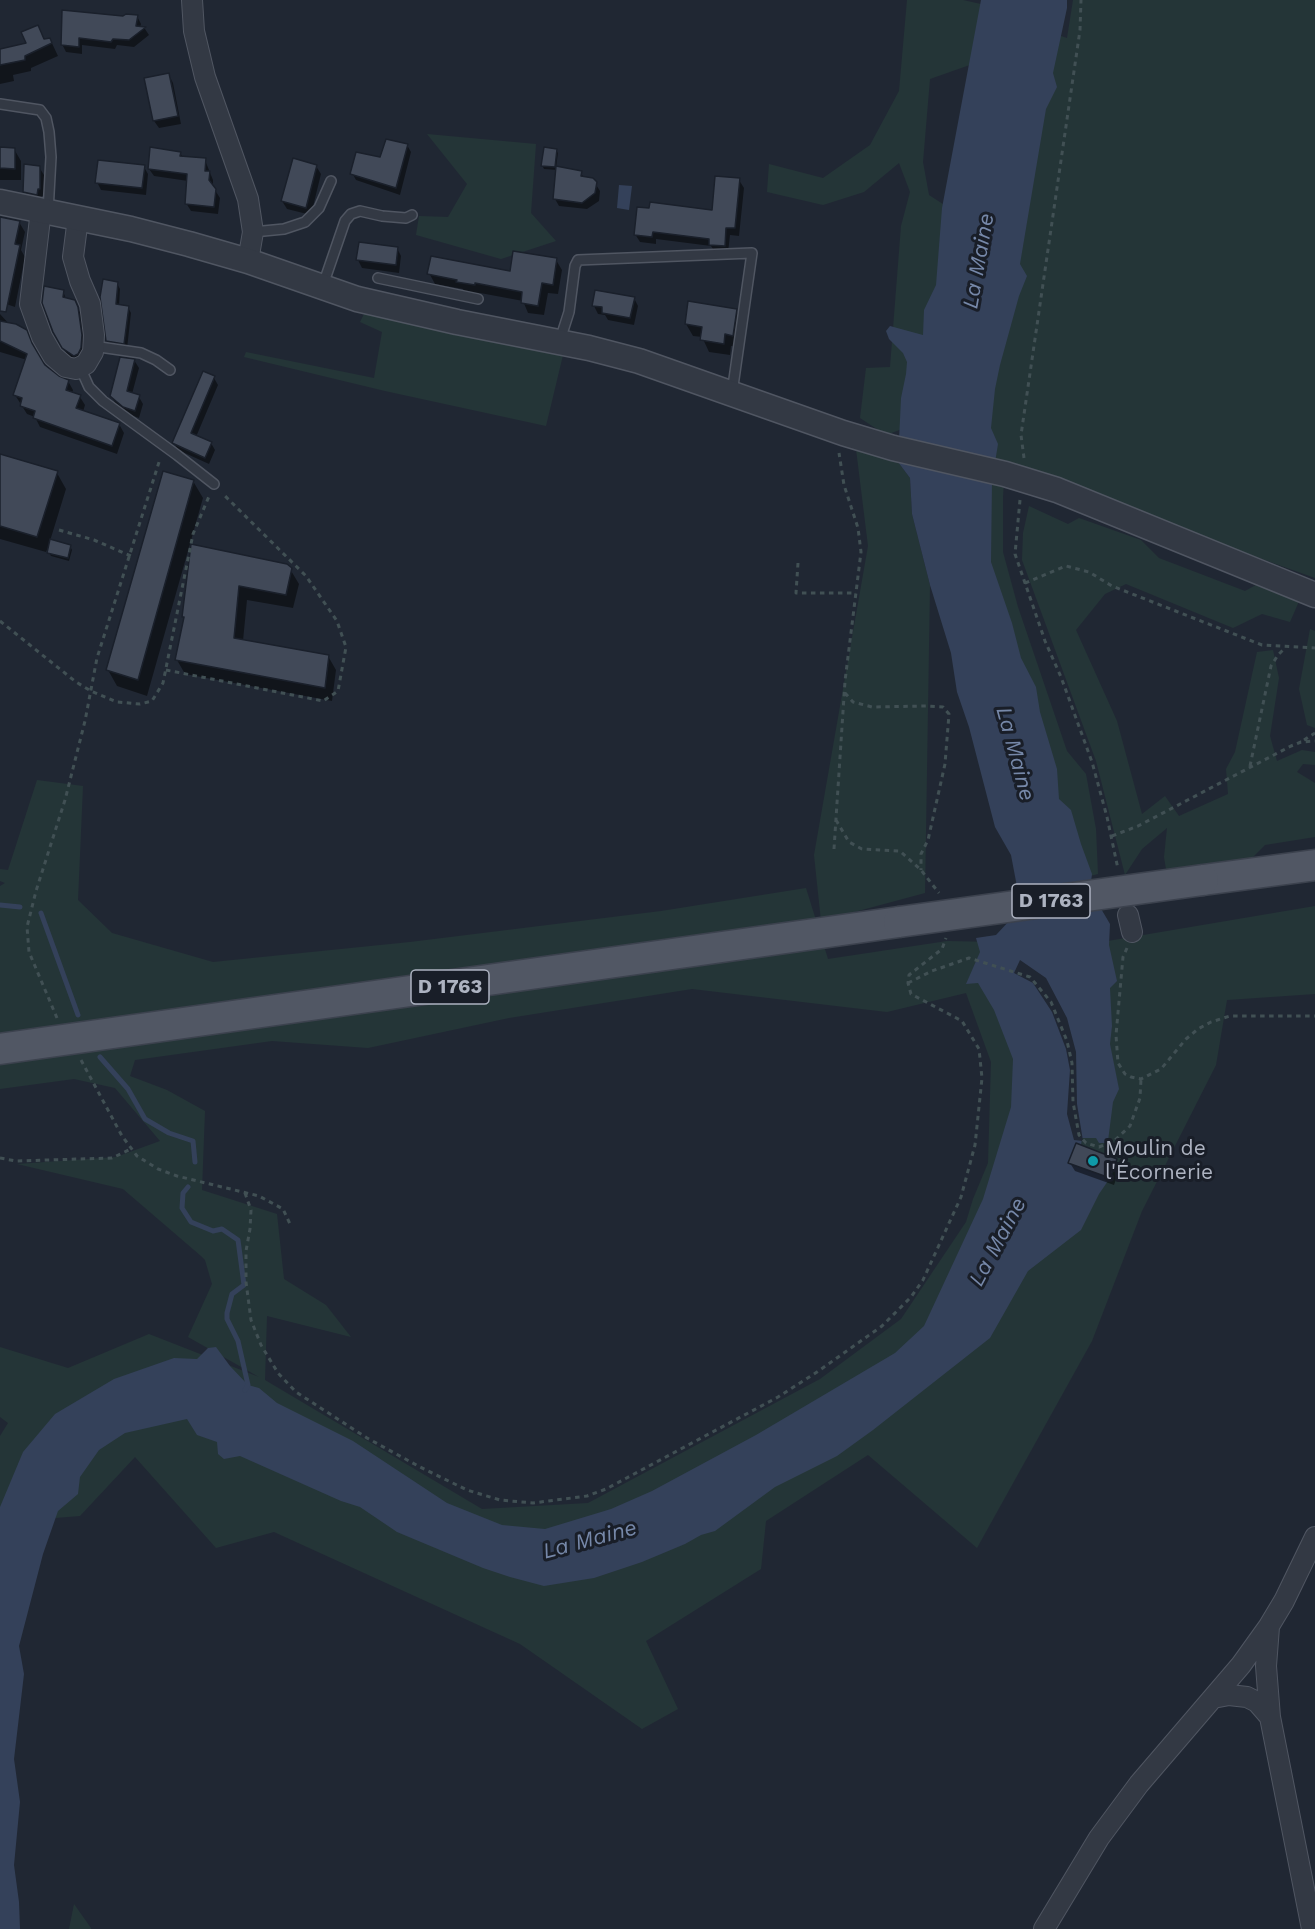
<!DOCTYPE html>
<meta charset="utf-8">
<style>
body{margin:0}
canvas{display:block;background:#202733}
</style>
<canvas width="1315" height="1929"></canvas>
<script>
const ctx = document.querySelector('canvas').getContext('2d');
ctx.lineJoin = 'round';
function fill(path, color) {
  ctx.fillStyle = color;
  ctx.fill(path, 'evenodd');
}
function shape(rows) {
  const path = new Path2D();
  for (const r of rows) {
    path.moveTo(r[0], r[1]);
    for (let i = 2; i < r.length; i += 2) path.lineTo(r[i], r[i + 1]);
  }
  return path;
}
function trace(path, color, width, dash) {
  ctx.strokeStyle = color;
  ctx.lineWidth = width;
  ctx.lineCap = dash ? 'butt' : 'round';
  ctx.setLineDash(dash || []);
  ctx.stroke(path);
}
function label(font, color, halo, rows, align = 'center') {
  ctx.font = font + ' "Work Sans",sans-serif';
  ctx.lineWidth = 6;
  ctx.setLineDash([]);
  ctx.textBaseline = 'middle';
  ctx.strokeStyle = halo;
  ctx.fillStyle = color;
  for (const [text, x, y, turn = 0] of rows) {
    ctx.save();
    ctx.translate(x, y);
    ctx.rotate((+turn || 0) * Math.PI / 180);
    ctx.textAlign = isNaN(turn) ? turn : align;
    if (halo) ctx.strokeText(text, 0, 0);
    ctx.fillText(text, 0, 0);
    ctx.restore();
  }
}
fill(shape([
 [907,0,963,0,994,7,981,61,930,79,923,162,929,195,952,210,929,419,886,435,860,418,866,368,890,367,901,226,910,192,899,163,864,192,823,205,767,192,769,164,823,178,870,145,899,91],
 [1073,0,1315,0,1315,578,1005,467,1003,497,1003,552,1018,607,1067,751,1086,774,1096,829,1098,874,1082,878,989,580,982,443,1052,33,1067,38],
 [427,134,536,144,531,213,556,241,501,259,416,235,419,216,448,217,467,184],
 [365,312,433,329,563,355,546,426,385,391,244,357,246,352,374,378,382,332,360,322],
 [856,449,898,462,910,478,912,514,930,585,925,893,821,921,814,855,868,546],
 [1029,506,1068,524,1079,518,1141,540,1159,558,1245,591,1256,585,1300,599,1290,622,1262,614,1233,628,1126,584,1105,594,1076,630,1117,721,1142,814,1165,796,1179,816,1228,794,1226,769,1235,752,1257,652,1273,650,1279,678,1270,736,1277,761,1302,750,1315,752,1315,765,1303,764,1297,772,1315,783,1315,837,1265,845,1252,858,1166,869,1164,857,1167,828,1142,849,1125,875,1096,761,1022,560,1023,533],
 [1310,629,1315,631,1315,728,1307,725,1299,689],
 [37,780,83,786,78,900,112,933,213,962,410,942,661,911,806,888,828,959,947,941,1090,944,1315,906,1315,994,1227,1000,1216,1065,1142,1211,1092,1341,977,1548,868,1455,766,1521,761,1569,646,1641,678,1709,642,1729,520,1644,274,1532,216,1548,135,1457,80,1516,5,1522,0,1550,0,1436,8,1423,0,1417,0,1347,68,1368,149,1334,259,1377,188,1337,212,1284,205,1260,201,1256,123,1189,17,1164,116,1157,160,1141,115,1088,74,1079,0,1089,0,886,5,883,0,881,0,869,8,870],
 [692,989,887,1012,966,993,991,1062,988,1163,973,1199,966,1222,901,1319,820,1379,588,1503,482,1509,265,1380,267,1316,351,1337,326,1305,284,1279,277,1214,202,1190,205,1111,167,1090,130,1076,135,1060,272,1041,368,1048,509,1018],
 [74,1904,91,1928,91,1929,69,1929]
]), '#243537');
fill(shape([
 [981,0,1067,0,1067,8,1053,73,1057,87,1046,109,1020,264,1027,276,1019,296,1000,365,995,389,991,428,998,444,992,481,991,562,1012,623,1021,658,1036,687,1040,712,1057,769,1059,799,1071,810,1081,844,1092,874,1090,890,1110,924,1109,945,1117,981,1110,988,1112,1026,1110,1044,1119,1089,1113,1102,1108,1141,1105,1143,1099,1143,1096,1138,1082,1138,1081,1145,1076,1143,1069,1163,1110,1178,1099,1194,1081,1230,1028,1271,990,1338,873,1430,837,1456,775,1487,715,1531,701,1535,685,1544,642,1562,594,1578,544,1586,510,1577,483,1568,397,1532,360,1507,341,1501,240,1456,224,1459,218,1454,217,1442,197,1435,187,1419,125,1433,99,1450,80,1477,78,1494,58,1511,43,1554,19,1646,24,1674,14,1759,20,1802,14,1865,19,1902,20,1929,0,1929,0,1507,23,1452,55,1414,114,1379,174,1358,197,1359,208,1348,216,1347,230,1366,248,1385,259,1388,277,1403,353,1441,447,1503,502,1525,545,1529,611,1509,652,1491,756,1435,895,1353,924,1326,983,1199,1011,1107,1013,1059,994,1010,978,983,966,984,980,952,976,938,996,935,1011,919,1018,892,1011,855,995,827,969,727,957,692,951,653,930,585,912,514,910,478,898,462,901,398,906,374,907,362,903,353,889,339,886,331,890,326,923,335,924,310,936,285,942,208],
 [619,185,632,186,629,210,617,208]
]), '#34415a');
fill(shape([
 [1020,960,1046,978,1067,1018,1076,1052,1077,1104,1083,1141,1074,1140,1067,1114,1070,1070,1066,1049,1052,1012,1033,983,1014,973]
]), '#202733');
fill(shape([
 [137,16,141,24,140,28,145,29,149,35,134,47,117,45,115,49,82,45,82,54,66,52,62,44,124,18],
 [50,39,58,56,31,68,31,71,13,75,14,81,0,84,0,50],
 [169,75,173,83,181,124,159,128,154,121],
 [407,145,411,152,400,195,356,180,352,173],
 [0,149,14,149,21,161,21,180,0,180],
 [556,150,558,153,556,168,581,173,584,178,595,183,600,191,599,201,587,209,559,206,555,199,557,170,544,169,542,165],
 [180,153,183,157,205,160,213,180,213,187,220,198,218,214,191,211,186,203,188,181,154,176,149,169],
 [316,166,321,174,311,215,287,209,282,201],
 [39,167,44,175,44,196,42,196,41,202,29,200,25,192],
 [144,167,148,174,146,195,101,190,97,182],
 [739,180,744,188,739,236,730,235,728,253,715,252,711,246,656,239,656,244,640,242,635,234,713,211],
 [0,218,19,222,25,232,21,250,25,257,15,307,0,302],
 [397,248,401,256,399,273,362,268,358,260],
 [556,260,562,270,558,294,548,293,544,315,528,313,523,301,480,293,480,295,464,292,463,289,435,284,429,273,511,273],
 [117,283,120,289,119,306,128,307,131,313,127,349,111,346,107,340],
 [63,291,66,299,77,307,81,314,84,342,83,354,75,361,67,354,54,331],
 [597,292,634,298,638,306,634,325,608,320,605,315,598,314,594,306],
 [736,310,743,322,740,347,731,346,730,355,709,352,702,337,693,336,686,324],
 [0,314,35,352,44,366,58,378,68,381,73,390,72,394,80,397,85,405,83,412,119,424,124,433,117,454,40,427,35,417,27,414,15,395,27,360,0,352],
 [134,360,139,368,132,394,139,397,143,404,139,418,128,414,116,404,111,396],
 [214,378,218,385,196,437,211,443,215,450,209,464,178,450,174,443],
 [0,456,57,473,66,489,50,541,70,546,72,550,69,561,51,556,47,550,46,552,0,539],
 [193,481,203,498,147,696,117,686,108,670],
 [192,546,290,569,299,584,293,608,247,600,243,641,328,656,336,670,332,701,185,674,177,660,185,620,183,617],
 [1116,1161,1120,1168,1114,1185,1075,1171,1070,1163]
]), '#0007');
trace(shape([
 [0,905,20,907],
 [41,913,78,1015],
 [100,1057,128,1089,145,1119,169,1133,193,1141,195,1162],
 [188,1187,183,1193,182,1208,191,1222,213,1231,222,1229,238,1240,244,1285,232,1294,227,1313,227,1319,238,1341,248,1385,245,1390]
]), '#34415a', 5);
const building = shape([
 [62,10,123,16,126,14,138,15,136,26,146,27,129,40,113,39,111,42,79,38,79,47,61,45,62,10],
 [38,25,44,39,50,38,52,43,25,56,25,60,0,65,0,49,26,43,21,32,38,25],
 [169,73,178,116,153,121,144,78,169,73],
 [386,139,408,144,396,188,350,174,356,152,380,157,386,139],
 [0,147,15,148,15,169,0,168,0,147],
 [150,147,181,152,180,156,206,158,205,171,210,171,209,180,216,189,214,207,185,204,187,174,148,169,150,147],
 [544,147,557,149,555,167,541,166,544,147],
 [293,158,317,165,306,208,281,201,293,158],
 [98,160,145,165,142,188,95,183,98,160],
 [24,164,40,166,40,189,38,189,37,195,23,192,24,164],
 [556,166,582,171,581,176,593,178,597,182,595,193,582,203,553,199,556,166],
 [715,176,740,178,735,228,726,228,725,246,709,245,709,239,653,232,652,237,634,235,637,207,649,208,650,202,712,210,715,176],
 [0,217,20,221,15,244,20,245,6,312,0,311,0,217],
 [359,242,398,247,396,265,356,260,359,242],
 [513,251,557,258,553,285,542,283,538,306,521,303,522,292,475,283,475,285,456,282,457,280,427,274,431,256,510,271,513,251],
 [103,279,118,282,116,304,129,306,124,344,106,341,100,297,103,279],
 [44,286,64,290,63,297,75,300,78,307,82,335,81,348,78,354,74,356,62,348,53,332,42,303,44,286],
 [595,290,635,297,630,318,602,313,602,307,592,306,595,290],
 [688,301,737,309,733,336,725,334,724,344,700,340,702,327,685,324,688,301],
 [0,321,16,324,27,330,32,343,45,365,59,376,69,380,66,390,81,395,76,408,120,423,112,446,33,418,35,411,20,406,22,398,13,395,27,354,0,341,0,321],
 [120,357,135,359,127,391,140,395,135,411,123,407,110,396,120,357],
 [203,371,215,376,191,433,212,442,205,458,172,443,203,371],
 [0,454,58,471,37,537,0,526,0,454],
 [163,471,194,480,138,680,106,670,163,471],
 [50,539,71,545,68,558,47,553,50,539],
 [191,544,287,564,292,568,286,595,239,586,234,638,329,655,325,688,175,660,184,617,182,617,191,544],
 [1076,1143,1117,1159,1110,1178,1068,1163,1076,1143]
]);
fill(building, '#414958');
trace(building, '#1a202b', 1.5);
const service = shape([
 [0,104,40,110,46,118,49,132,51,157,48,212],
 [253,232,284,229,305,222,319,208,331,181],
 [378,278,478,299],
 [323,285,345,221,351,214,360,211,382,216,406,218,412,215],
 [560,340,569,312,575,266,578,260,752,253,732,393],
 [93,346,141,353,156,360,170,370],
 [80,367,89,387,103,401,177,455,214,484]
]);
const minor = shape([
 [192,0,194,31,205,77,248,199,253,232,248,261],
 [41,210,30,304,42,337,53,356,66,367,76,369,86,364,93,352,94,335,90,304,80,281,73,257,78,218],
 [1128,915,1132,932],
 [1269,1627,1266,1666,1270,1717,1312,1929],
 [1213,1698,1229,1695,1247,1697,1257,1702,1270,1717],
 [1044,1929,1099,1838,1139,1784,1241,1665,1269,1626,1284,1601,1315,1537]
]);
const tertiary = shape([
 [0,202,131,229,189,244,248,261,357,299,457,322,589,348,639,361,843,433,893,448,1005,474,1057,490,1315,595]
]);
const primary = shape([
 [1203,880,1315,865],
 [0,1049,899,922]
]);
trace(service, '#505662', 12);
trace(minor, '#505662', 22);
trace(tertiary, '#505662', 27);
trace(primary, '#3c424e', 33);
trace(shape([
 [1024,458,1021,435,1080,30,1081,0],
 [1020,500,1015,554,1045,641,1061,677,1092,762,1107,817,1118,869],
 [59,530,94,540,131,556],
 [798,563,796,593,856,593],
 [1025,583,1066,566,1089,572,1112,586,1262,645,1315,648],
 [0,621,76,682,91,691,117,702,140,704,152,701,163,683,193,534,210,494],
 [166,670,323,701,338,691,346,647,337,621,306,576,222,493],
 [845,693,853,702,872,707,927,706,943,707,949,714,945,764,928,840,921,854,921,870],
 [1304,740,1315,733],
 [1250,766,1271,666,1278,655,1285,648],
 [836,820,849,842,862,849,900,851,921,870,939,893],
 [1112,836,1138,826,1291,746,1301,742,1315,741],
 [834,849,845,681,861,552,858,528,844,485,839,453],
 [1127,948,1123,957,1116,1035,1118,1063,1125,1074,1131,1077,1141,1079,1161,1069,1186,1039,1198,1029,1211,1022,1230,1016,1315,1016],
 [908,983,932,971,969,958,1030,977,1051,1002,1067,1041,1072,1063,1073,1102,1079,1135,1086,1143,1099,1147,1114,1141,1130,1126,1140,1098,1141,1079],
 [57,1018,29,952,27,927,36,891,65,800,85,721,97,658,160,459],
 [81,1060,122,1136,137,1156,158,1169,177,1176,259,1196,283,1209,290,1224],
 [0,1158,16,1161,112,1158,131,1149],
 [245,1193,251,1210,250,1229,246,1251,246,1282,251,1320,261,1345,278,1373,296,1392,367,1438,420,1467,467,1490,500,1500,533,1503,587,1496,606,1489,778,1397,817,1372,882,1326,911,1297,923,1280,961,1197,975,1145,982,1078,979,1049,962,1021,911,994,908,983,909,975,942,949,946,938]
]), '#415054', 3, [4.5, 4.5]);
trace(service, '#333944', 9);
trace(minor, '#333944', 20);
trace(tertiary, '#333944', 24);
trace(primary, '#515764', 30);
const primaryBridge = shape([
 [899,922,1203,880]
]);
trace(primaryBridge, '#3c424e', 33, []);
trace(primaryBridge, '#515764', 30);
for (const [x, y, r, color] of [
 [1093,1161,6,"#0f9aa8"]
]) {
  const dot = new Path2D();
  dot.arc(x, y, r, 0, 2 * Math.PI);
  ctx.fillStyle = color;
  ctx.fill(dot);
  trace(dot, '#191e28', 2);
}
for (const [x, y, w] of [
 [1051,901,78],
 [450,987,78]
]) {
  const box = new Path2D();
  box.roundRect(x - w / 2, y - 17, w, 34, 4.5);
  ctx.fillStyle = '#191e28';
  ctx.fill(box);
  trace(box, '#adb3c1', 1.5);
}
label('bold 20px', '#adb3c1', null, [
 ["D 1763",1051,901],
 ["D 1763",450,987]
]);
label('21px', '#adb3c1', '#191e28', [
 ["Moulin de",1105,1149],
 ["l'Écornerie",1105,1173]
], 'left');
label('italic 22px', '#7688a9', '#191e28', [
 ["La Maine",979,261,-80],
 ["La Maine",1015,754,75],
 ["La Maine",998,1242,-62],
 ["La Maine",590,1540,-15]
]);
</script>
